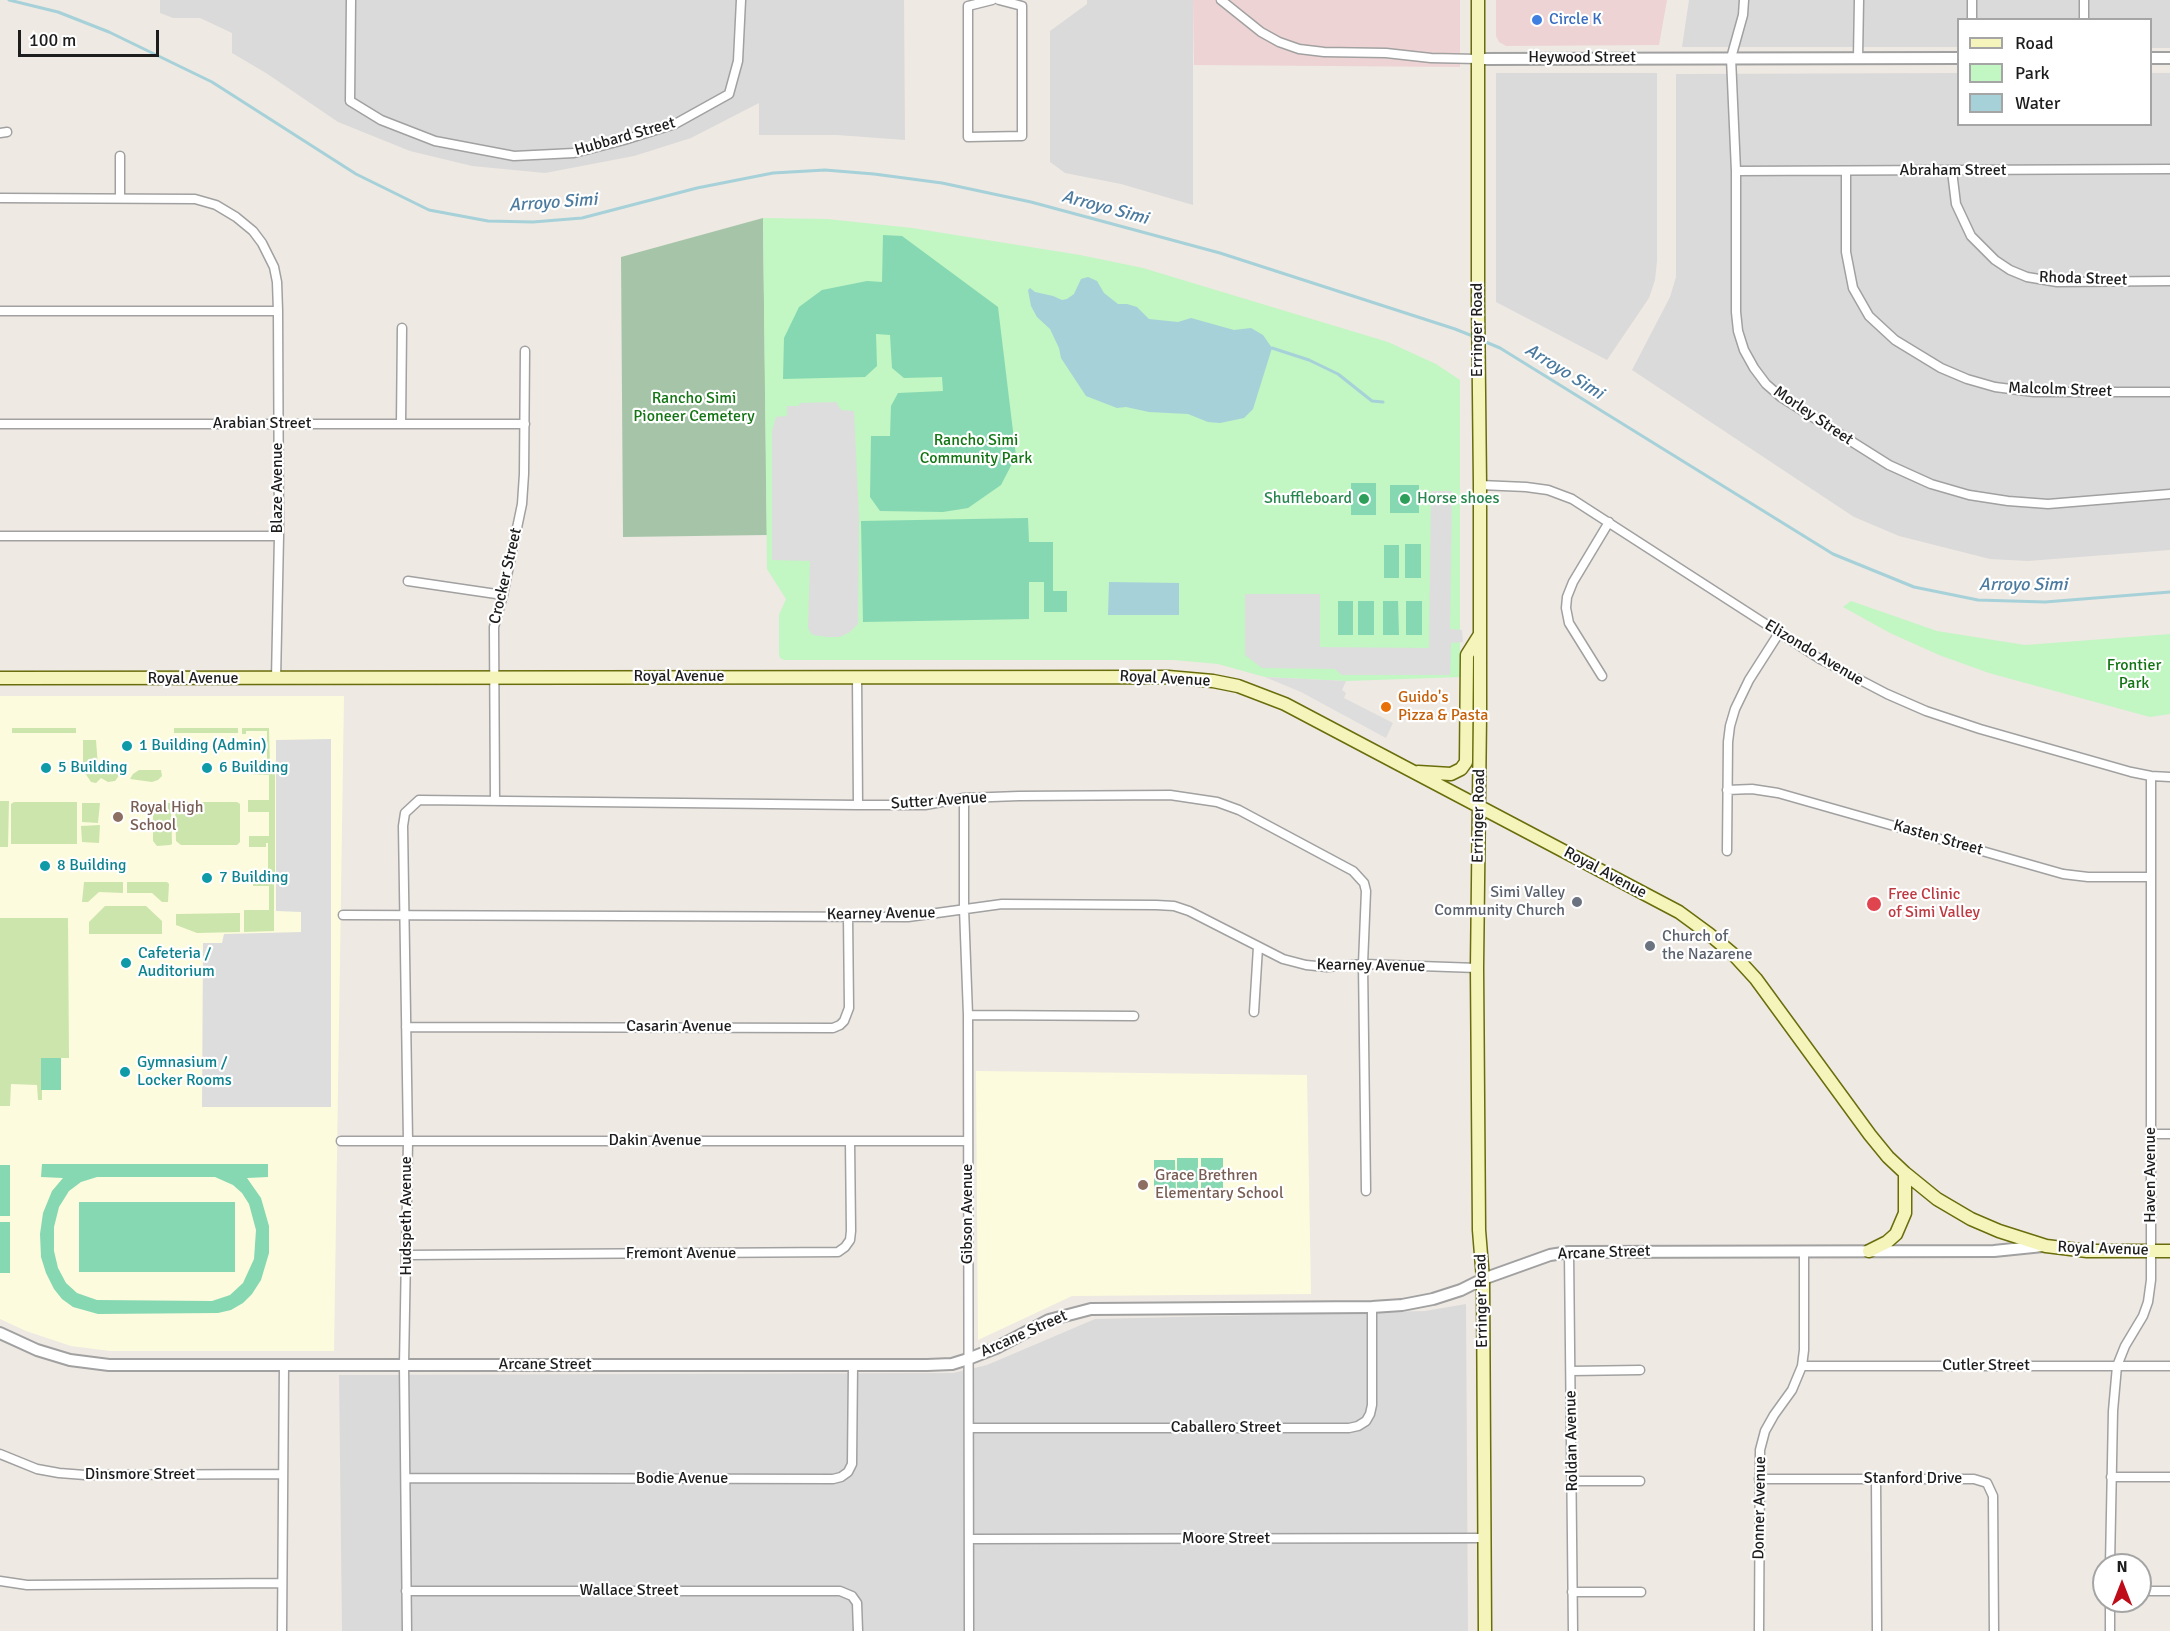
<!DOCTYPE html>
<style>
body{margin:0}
#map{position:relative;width:2170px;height:1631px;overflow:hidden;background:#eee9e3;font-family:Signika,sans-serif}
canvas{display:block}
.legend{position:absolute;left:1957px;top:18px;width:195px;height:108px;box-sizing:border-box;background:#fff;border:2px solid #a5a5a5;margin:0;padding:8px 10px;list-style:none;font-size:18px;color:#1d1d1d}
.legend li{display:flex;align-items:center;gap:12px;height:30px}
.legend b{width:30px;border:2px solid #a5a5a5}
.north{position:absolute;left:2092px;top:1553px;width:60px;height:60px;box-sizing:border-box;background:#fff;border:2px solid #a5a5a5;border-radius:50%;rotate:0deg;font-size:16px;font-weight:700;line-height:24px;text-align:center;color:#1d1d1d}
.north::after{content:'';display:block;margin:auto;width:21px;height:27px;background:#be0c19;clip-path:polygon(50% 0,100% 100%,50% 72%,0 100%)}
.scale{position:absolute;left:18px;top:30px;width:141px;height:27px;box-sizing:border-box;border:3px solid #1d1d1d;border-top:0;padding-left:8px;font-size:18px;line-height:21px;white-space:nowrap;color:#1d1d1d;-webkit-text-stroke:4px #fff;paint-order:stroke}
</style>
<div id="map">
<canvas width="2170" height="1631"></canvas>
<ul class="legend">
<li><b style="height:8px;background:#f5f4ba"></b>Road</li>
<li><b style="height:16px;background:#c2f6c3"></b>Park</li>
<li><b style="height:16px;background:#a6d1d9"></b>Water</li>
</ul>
<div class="north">N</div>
<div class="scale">100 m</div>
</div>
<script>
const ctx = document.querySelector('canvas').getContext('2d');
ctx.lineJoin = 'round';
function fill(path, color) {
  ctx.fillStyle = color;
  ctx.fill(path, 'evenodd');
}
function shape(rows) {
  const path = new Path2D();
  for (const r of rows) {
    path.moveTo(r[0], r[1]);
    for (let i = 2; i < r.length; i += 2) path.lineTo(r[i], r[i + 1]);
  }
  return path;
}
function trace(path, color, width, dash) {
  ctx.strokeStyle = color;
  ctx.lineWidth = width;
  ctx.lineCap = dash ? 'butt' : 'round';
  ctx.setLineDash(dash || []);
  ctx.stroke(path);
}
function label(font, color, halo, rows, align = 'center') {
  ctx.font = font + ' Signika,sans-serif';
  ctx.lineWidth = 4.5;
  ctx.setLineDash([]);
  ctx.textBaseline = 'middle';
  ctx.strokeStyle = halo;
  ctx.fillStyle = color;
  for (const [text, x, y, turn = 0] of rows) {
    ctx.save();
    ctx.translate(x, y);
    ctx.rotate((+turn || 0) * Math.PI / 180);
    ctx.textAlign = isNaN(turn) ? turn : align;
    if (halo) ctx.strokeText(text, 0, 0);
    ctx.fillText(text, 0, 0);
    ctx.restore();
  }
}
fill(shape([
 [160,0,904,0,905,140,837,135,759,135,759,103,691,138,634,156,545,173,472,166,410,151,338,122,266,73,232,53,232,33,200,18,173,18,160,13],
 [1087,0,1193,0,1193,205,1121,184,1065,173,1050,162,1050,31,1087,4],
 [1689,0,2170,0,2170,48,2151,48,2150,20,1958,20,1958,47,1682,47],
 [1496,73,1657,73,1657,261,1655,280,1649,298,1607,360,1496,302],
 [1958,73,1958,124,2150,124,2151,73,2170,73,2170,550,2028,561,1990,559,1899,536,1854,517,1632,370,1670,297,1676,277,1676,74],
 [1466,1304,1468,1631,342,1631,339,1375,953,1373,987,1365,1095,1319,1425,1311]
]), '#dbdada');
fill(shape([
 [1193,0,1460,0,1460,67,1194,65],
 [1496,0,1667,0,1659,45,1506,46,1499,42,1496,36]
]), '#eed3d4');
fill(shape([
 [0,696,344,696,334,1351,110,1351,71,1346,26,1331,0,1319],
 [976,1071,1307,1075,1311,1294,1072,1296,978,1340]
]), '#fdfbdd');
fill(shape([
 [12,728,76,728,76,733,12,733],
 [174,728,238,728,238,733,174,733],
 [242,728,269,728,270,767,249,767,249,762,267,761,267,751,248,751,248,741,267,741,267,731,246,731,246,734,242,734],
 [83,740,96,740,98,767,83,767],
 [83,770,118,770,119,771,118,777,115,781,108,782,101,778,96,783,91,782],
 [139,770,161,770,162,776,158,780,152,782,130,779,133,774],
 [250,770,275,770,275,878,250,878,250,875,268,874,268,843,266,843,266,847,249,847,249,836,269,836,269,812,248,812,248,800,269,800,269,775,250,774],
 [0,801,9,801,8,847,0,847],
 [14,802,77,802,77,844,11,844,11,804],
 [175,802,237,802,240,804,240,842,237,845,181,845,176,841],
 [82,803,100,803,98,823,82,822],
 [153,803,171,803,172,844,170,845,157,846,153,841],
 [100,825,99,843,82,842,81,826],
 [84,882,123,882,123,893,99,892,88,902,82,902],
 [127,882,167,882,169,884,168,902,162,902,152,893,127,893],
 [253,882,274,882,274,931,244,932,244,910,269,910,269,886,253,886],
 [105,906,146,906,162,921,162,934,89,934,89,922],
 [240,913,240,932,197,933,176,925,176,914],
 [0,918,68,918,69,1058,42,1058,42,1100,38,1100,37,1085,11,1084,10,1106,0,1106]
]), '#cce5ac');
fill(shape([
 [763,218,767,535,623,537,621,257]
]), '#a6c5a8');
fill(shape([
 [763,218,827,219,912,228,1080,255,1143,268,1388,342,1436,364,1460,380,1460,677,1346,681,1265,677,1218,664,1174,660,784,660,780,658,779,654,779,615,786,599,767,569],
 [1851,601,1937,631,2025,645,2170,634,2170,714,2150,717,1989,673,1939,655,1890,633,1843,607]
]), '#c2f6c3');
fill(shape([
 [883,235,902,236,998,307,1016,456,1001,485,968,508,943,512,880,511,870,497,871,436,890,436,891,406,898,393,943,391,942,377,904,378,892,368,890,335,876,334,877,366,865,377,783,379,784,338,799,307,822,290,867,281,882,282],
 [1351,483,1376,483,1376,515,1351,515],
 [1390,485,1419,485,1419,513,1390,513],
 [1028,518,1029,542,1053,542,1053,591,1067,591,1067,612,1044,612,1044,582,1029,582,1029,619,863,622,861,521],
 [1405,544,1421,544,1421,578,1405,578],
 [1384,545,1399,545,1399,578,1384,578],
 [1338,601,1353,601,1353,635,1338,635],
 [1358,601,1374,601,1374,635,1358,635],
 [1383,601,1398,601,1399,635,1383,635],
 [1406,601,1422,601,1422,635,1406,635],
 [41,1058,61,1058,61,1090,41,1090],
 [1177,1158,1198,1158,1198,1195,1177,1195],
 [1201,1158,1223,1158,1223,1195,1201,1195],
 [1154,1160,1175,1160,1176,1193,1154,1194],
 [42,1164,268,1164,268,1177,247,1178,261,1198,269,1226,269,1253,261,1280,252,1294,243,1303,231,1310,218,1313,98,1314,73,1307,62,1299,54,1289,46,1273,41,1257,40,1234,43,1213,52,1191,63,1178,41,1177],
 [97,1177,215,1177,233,1185,242,1193,249,1204,256,1230,254,1259,243,1283,230,1295,212,1301,97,1300,77,1293,66,1283,58,1268,54,1251,54,1227,59,1207,69,1191,81,1182],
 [0,1165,10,1165,10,1216,0,1216],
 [79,1202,235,1202,235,1272,79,1272],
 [0,1222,10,1222,10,1273,0,1273]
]), '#85d8b2');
fill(shape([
 [836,402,841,410,854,411,859,518,858,624,850,632,840,637,827,637,813,635,810,632,808,627,810,561,772,560,772,431,776,417,787,416,787,406,799,406,800,403],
 [1431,491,1452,491,1450,629,1462,630,1463,642,1451,643,1450,675,1342,675,1335,669,1262,668,1245,655,1245,594,1320,594,1320,647,1429,648],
 [1265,677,1346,681,1342,690,1346,693,1344,698,1393,723,1386,738,1301,692],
 [331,739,331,1107,202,1107,203,943,222,943,224,934,301,932,301,912,276,911,276,740]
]), '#ddd');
fill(shape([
 [1088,277,1097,281,1104,293,1118,304,1127,304,1137,307,1149,319,1178,322,1191,318,1234,330,1251,328,1263,335,1272,348,1253,409,1244,418,1220,423,1208,422,1188,414,1149,412,1126,407,1117,408,1086,396,1061,358,1059,348,1050,329,1037,317,1031,306,1028,290,1030,288,1035,292,1053,296,1062,300,1067,299,1074,294,1081,279],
 [1109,582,1179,583,1179,615,1108,615]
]), '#a6d1d9');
trace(shape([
 [9,0,58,12,109,32,212,82,356,174,429,210,488,221,533,222,582,218,697,188,773,173,825,170,874,174,942,183,1031,202,1220,253,1455,329,1475,337],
 [1481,340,1500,348,1833,554,1914,587,1978,600,2045,602,2170,592],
 [1272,348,1309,360,1338,374,1372,401,1383,402]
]), '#a6d1d9', 3);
const minor = shape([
 [351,0,350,101,381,120,435,141,514,156,574,153,624,140,675,124,729,94,738,61,741,0],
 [992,0,968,6,968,137,1022,136,1022,6,999,0],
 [1221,0,1261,32,1279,42,1299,49,1324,52,1386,53,1431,58,1478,59],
 [1744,0,1743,15,1731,58,1736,171,1736,312,1738,331,1744,350,1754,368,1766,384,1781,397,1889,465,1931,484,1969,495,2008,501,2048,504,2170,494],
 [1972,20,1972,0],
 [2084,20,2084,0],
 [1858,58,1859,0],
 [0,133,7,132],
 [1736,171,2170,169],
 [1846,171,1846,252,1853,288,1869,316,1895,340,1941,368,1967,379,1995,387,2034,392,2170,392],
 [1952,171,1956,204,1971,236,1995,260,2010,270,2027,277,2057,282,2170,281],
 [0,198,195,199,216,205,236,217,253,231,262,243,274,267,277,282,278,311,279,536,276,679],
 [120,198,120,156],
 [0,311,278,311],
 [0,424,525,424],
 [401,424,402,328],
 [1480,485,1526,487,1548,490,1572,499,1820,659,1887,694,1926,711,1980,729,2131,772,2151,776,2170,777],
 [0,536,279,536],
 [408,581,503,595],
 [1602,676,1569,623,1566,608,1567,597,1573,582,1609,522],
 [857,677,858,805],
 [1727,790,1752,789,1778,793,2063,874,2088,877,2151,877],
 [964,798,964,908,968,1015,969,1631],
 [495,801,494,627,503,595,522,504,524,474,525,351],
 [1727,851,1728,742,1730,726,1735,709,1749,680,1779,633],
 [343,915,908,917,1002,904,1156,905,1174,906,1189,911,1283,959,1306,965,1327,967,1363,964,1477,968],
 [1254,1012,1258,947],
 [968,1015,1134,1016],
 [406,1027,833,1028,840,1025,844,1021,849,1008,848,916],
 [2151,1134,2170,1134],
 [341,1141,968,1141],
 [1569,1252,1573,1631],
 [407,1255,838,1252,845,1247,850,1240,851,1231,850,1141],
 [1802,1366,2170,1366],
 [1571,1371,1640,1370],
 [969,1428,1349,1428,1358,1426,1366,1421,1370,1414,1372,1405,1372,1307],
 [0,1454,37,1469,59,1473,85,1475,283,1474],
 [2111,1477,2170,1477],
 [406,1478,833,1479,841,1477,848,1472,852,1464,853,1365],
 [1759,1479,1974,1479,1987,1483,1993,1496,1994,1631],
 [1876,1479,1877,1631],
 [1572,1481,1640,1481],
 [969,1539,1484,1538],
 [2110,1565,2113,1411,2117,1366,2125,1346,2143,1316,2148,1302,2151,1280,2151,776],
 [0,1581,27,1585,281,1583],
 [406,1591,840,1591,852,1596,857,1603,858,1631],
 [2140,1591,2170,1591],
 [1572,1592,1641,1592],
 [282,1631,284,1365],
 [407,1631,404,1365,408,1141,403,826,405,813,419,800,858,805,925,805,964,798,1019,796,1170,795,1217,802,1239,810,1353,871,1364,883,1366,891,1363,964,1366,1191],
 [1759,1631,1760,1450,1765,1431,1774,1415,1792,1390,1802,1366,1804,1350,1804,1251],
 [2110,1631,2110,1601]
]);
const tertiary = shape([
 [2150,58,2170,58],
 [1478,59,1958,58],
 [0,1333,37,1350,70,1360,109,1365,927,1365,952,1364,968,1359,996,1348,1049,1320,1091,1309,1372,1307,1402,1305,1433,1299,1461,1290,1483,1279,1550,1255,1569,1252,1994,1251,2043,1246]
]);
const secondary = shape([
 [1478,0,1478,301,1480,485,1480,714,1477,968,1479,1230,1483,1279,1485,1631],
 [0,678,1168,677,1213,681,1238,686,1285,704,1679,912,1709,934,1734,955,1756,979,1870,1135,1888,1157,1905,1173,1937,1199,1971,1219,1999,1231,2046,1246,2087,1251,2170,1251],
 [1418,772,1451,774,1461,769,1466,762,1467,655,1479,636],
 [1869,1251,1887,1242,1896,1234,1905,1213,1905,1173]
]);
trace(minor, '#a1a1a1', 11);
trace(tertiary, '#a1a1a1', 14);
trace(secondary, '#696d0b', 15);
trace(minor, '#fff', 8);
trace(tertiary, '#fff', 10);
trace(secondary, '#f5f4ba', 12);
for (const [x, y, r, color] of [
 [1537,20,6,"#3f7fe0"],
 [1364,499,6,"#2e9e5b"],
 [1405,499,6,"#2e9e5b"],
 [1386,707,6,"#e8710a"],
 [127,746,6,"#0f9aa8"],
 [46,768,6,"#0f9aa8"],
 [207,768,6,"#0f9aa8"],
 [118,817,6,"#8d6e63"],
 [45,866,6,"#0f9aa8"],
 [207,878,6,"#0f9aa8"],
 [1577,902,6,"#6b7280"],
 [1874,904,8,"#e0444e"],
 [1650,946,6,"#6b7280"],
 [126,963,6,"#0f9aa8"],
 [125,1072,6,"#0f9aa8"],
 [1143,1185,6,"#8d6e63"]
]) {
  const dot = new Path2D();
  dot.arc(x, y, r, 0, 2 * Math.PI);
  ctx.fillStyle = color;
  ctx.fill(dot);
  trace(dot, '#fff', 2);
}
label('16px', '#366cbe', '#fff', [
 ["Circle K",1549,20]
], 'left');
label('16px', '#1d1d1d', '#fff', [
 ["Heywood Street",1582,58],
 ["Hubbard Street",625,137,-16],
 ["Abraham Street",1953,171],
 ["Rhoda Street",2083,279,2],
 ["Erringer Road",1478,330,-90],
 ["Malcolm Street",2060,390,2],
 ["Morley Street",1813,416,34],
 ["Arabian Street",262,424],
 ["Blaze Avenue",278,488,-90],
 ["Crocker Street",506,576,-77],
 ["Elizondo Avenue",1814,653,31],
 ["Royal Avenue",679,677],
 ["Royal Avenue",193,679],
 ["Royal Avenue",1165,679,3],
 ["Sutter Avenue",939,801,-4],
 ["Erringer Road",1479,816,-89],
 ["Kasten Street",1938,838,16],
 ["Royal Avenue",1605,873,28],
 ["Kearney Avenue",881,914,-1],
 ["Kearney Avenue",1371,966,1],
 ["Casarin Avenue",679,1027],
 ["Dakin Avenue",655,1141],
 ["Haven Avenue",2151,1175,-90],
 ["Gibson Avenue",968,1214,-90],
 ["Hudspeth Avenue",407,1216,-90],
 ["Royal Avenue",2103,1249,2],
 ["Arcane Street",1604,1253,-2],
 ["Fremont Avenue",681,1254],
 ["Erringer Road",1482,1301,-91],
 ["Arcane Street",1024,1334,-24],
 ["Arcane Street",545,1365],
 ["Cutler Street",1986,1366],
 ["Caballero Street",1226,1428],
 ["Roldan Avenue",1572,1441,-91],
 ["Dinsmore Street",140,1475],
 ["Bodie Avenue",682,1479],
 ["Stanford Drive",1913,1479],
 ["Donner Avenue",1760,1508,-89],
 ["Moore Street",1226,1539],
 ["Wallace Street",629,1591]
]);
label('16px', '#127413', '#fff', [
 ["Rancho Simi",694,399],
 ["Pioneer Cemetery",694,417],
 ["Rancho Simi",976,441],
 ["Community Park",976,459],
 ["Frontier",2134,666],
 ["Park",2134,684]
]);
label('16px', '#27864d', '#fff', [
 ["Shuffleboard",1352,499],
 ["Horse shoes",1417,499,"left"]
], 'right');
label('16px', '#c56008', '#fff', [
 ["Guido's",1398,698],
 ["Pizza & Pasta",1398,716]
], 'left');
label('16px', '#0d838f', '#fff', [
 ["1 Building (Admin)",139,746],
 ["5 Building",58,768],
 ["6 Building",219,768],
 ["8 Building",57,866],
 ["7 Building",219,878],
 ["Cafeteria /",138,954],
 ["Auditorium",138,972],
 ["Gymnasium /",137,1063],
 ["Locker Rooms",137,1081]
], 'left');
label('16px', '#785e54', '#fff', [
 ["Royal High",130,808],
 ["School",130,826],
 ["Grace Brethren",1155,1176],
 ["Elementary School",1155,1194]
], 'left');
label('16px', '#5b616d', '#fff', [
 ["Simi Valley",1565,893],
 ["Community Church",1565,911],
 ["Church of",1662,937,"left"],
 ["the Nazarene",1662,955,"left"]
], 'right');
label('16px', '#be3a42', '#fff', [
 ["Free Clinic",1888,895],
 ["of Simi Valley",1888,913]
], 'left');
label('italic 18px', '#4c7b9f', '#fff', [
 ["Arroyo Simi",553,203,-4],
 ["Arroyo Simi",1105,208,15],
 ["Arroyo Simi",1564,372,32],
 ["Arroyo Simi",2023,585]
]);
</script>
